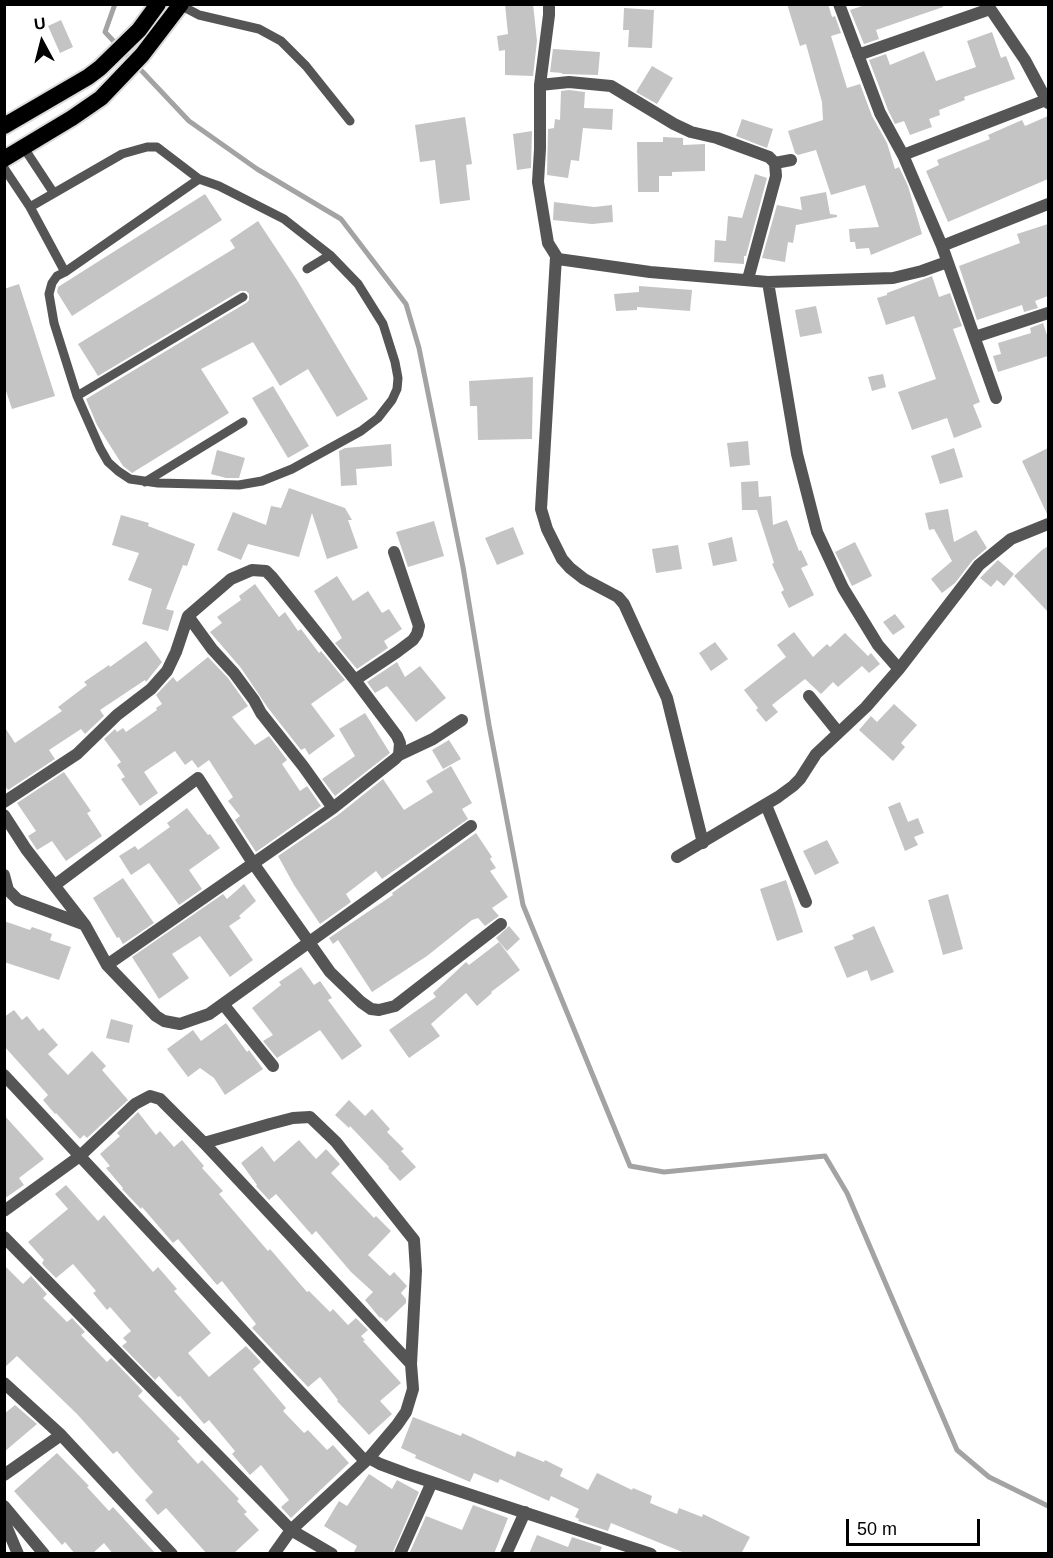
<!DOCTYPE html>
<style>
body{margin:0}
#map{position:relative;width:1053px;height:1558px;overflow:hidden;background:#fff;font-family:Helvetica,sans-serif}
canvas{display:block}
.frame{position:absolute;inset:0;border:6px solid #000;pointer-events:none}
.north{position:absolute;left:12px;top:12px;width:60px;height:60px;-webkit-text-stroke:4px #fff;paint-order:stroke;rotate:353deg;font-size:16px;font-weight:700;line-height:24px;text-align:center;color:#000}
.north::after{content:'';display:block;margin:auto;width:21px;height:27px;background:#000;clip-path:polygon(50% 0,100% 100%,50% 72%,0 100%)}
.scale{position:absolute;left:846px;top:1519px;width:134px;height:27px;box-sizing:border-box;border:3px solid #000;border-top:0;padding-left:8px;font-size:18px;line-height:21px;white-space:nowrap;color:#000;-webkit-text-stroke:4px #fff;paint-order:stroke}
</style>
<div id="map">
<canvas width="1053" height="1558"></canvas>
<div class="frame"></div>
<div class="north">U</div>
<div class="scale">50 m</div>
</div>
<script>
const ctx = document.querySelector('canvas').getContext('2d');
ctx.lineJoin = 'round';
function shape(rows) {
  const path = new Path2D();
  for (const r of rows) {
    path.moveTo(r[0], r[1]);
    for (let i = 2; i < r.length; i += 2) path.lineTo(r[i], r[i + 1]);
  }
  return path;
}
function trace(path, color, width, dash) {
  ctx.strokeStyle = color;
  ctx.lineWidth = width;
  ctx.lineCap = dash ? 'butt' : 'round';
  ctx.setLineDash(dash || []);
  ctx.stroke(path);
}
function fill(path, color) {
  ctx.fillStyle = color;
  ctx.fill(path, 'evenodd');
}
trace(shape([
 [115,4,105,32,189,121,257,169,341,219,406,304,419,348,463,567,489,725,523,905,630,1166,664,1172,825,1156,847,1193,957,1450,989,1477,1048,1506]
]), '#a3a3a3', 5);
fill(shape([
 [505,4,533,4,537,41,533,76,505,75,505,50,499,51,497,36,508,34],
 [787,4,828,4,832,17,835,16,841,33,831,36,847,88,860,84,872,116,887,143,895,169,899,167,908,186,922,234,871,255,869,248,856,249,855,242,850,242,849,229,879,227,865,185,831,195,816,150,798,155,795,153,788,131,823,120,822,102,806,44,800,46],
 [868,4,943,4,943,7,876,30,879,39,864,44,850,10],
 [624,8,654,10,652,48,628,47,629,30,623,30],
 [61,20,73,47,60,53,48,26],
 [992,32,1001,58,1006,56,1015,79,964,97,965,100,939,110,940,115,929,119,932,127,910,135,904,121,895,124,888,110,869,60,886,54,890,65,924,51,936,81,976,67,967,41],
 [553,49,600,52,598,75,562,74,562,73,550,72],
 [652,66,673,78,657,104,636,92],
 [569,90,585,92,584,108,613,109,612,130,583,128,579,161,571,160,568,178,547,175,548,129,554,128,555,119,560,120,561,91],
 [1048,116,1048,179,948,222,926,171,939,165,937,160,990,139,988,135,1022,120,1025,126],
 [465,117,472,164,466,165,470,200,440,204,435,160,420,162,415,125],
 [742,119,773,129,767,148,736,136],
 [532,131,531,168,517,170,513,134],
 [663,137,683,138,683,145,705,144,705,171,672,172,672,176,659,176,659,192,638,192,637,142,663,142],
 [755,174,767,178,746,256,744,256,744,264,714,262,715,240,726,241,728,216,742,218],
 [826,192,830,214,837,215,837,217,796,225,793,243,788,242,785,262,762,258,777,205,802,210,800,197],
 [205,194,222,220,72,316,57,292,58,287],
 [554,202,594,207,612,205,613,222,592,224,553,220],
 [258,221,297,280,368,399,337,417,308,369,280,386,253,342,201,369,229,413,132,473,123,466,97,425,86,399,246,303,249,300,249,294,246,291,240,291,98,376,78,344,235,248,230,240],
 [1048,224,1048,296,1035,301,1038,308,1024,312,1022,305,977,320,959,266,1020,243,1017,234],
 [932,276,939,297,950,293,962,326,953,329,980,402,973,405,982,427,954,438,947,418,912,430,898,392,936,379,914,316,886,325,877,298,887,295,887,293],
 [19,284,55,396,12,409,4,385,4,289],
 [639,286,692,290,690,311,637,307,637,310,616,311,614,294,639,292],
 [816,306,822,333,800,337,795,310],
 [1043,323,1048,338,1048,356,998,372,993,356,1001,354,998,343,1031,333,1030,328],
 [883,374,886,387,872,391,868,377],
 [533,377,532,439,478,440,477,406,470,406,469,381],
 [273,386,309,446,288,458,252,398],
 [748,441,750,465,730,467,727,443],
 [391,444,392,466,356,469,357,485,341,486,339,451,345,448],
 [954,448,963,477,940,484,931,456],
 [1048,448,1048,516,1022,461],
 [217,450,245,458,239,478,226,478,211,474],
 [758,481,759,497,771,496,773,525,787,520,799,551,801,550,808,565,801,568,814,595,789,608,781,592,784,590,772,564,774,563,757,510,742,510,741,482],
 [289,488,345,508,352,520,348,520,358,548,327,559,312,513,299,557,248,544,241,560,217,550,233,512,266,525,271,506,281,508],
 [948,509,954,542,976,530,987,548,973,560,955,583,942,593,931,579,952,561,934,529,929,530,925,513],
 [121,515,149,523,148,526,195,544,187,566,183,565,166,609,174,611,168,631,142,624,152,589,128,580,139,553,112,545],
 [434,521,444,556,408,567,396,532],
 [513,527,524,554,497,565,485,538],
 [732,537,737,561,713,566,708,543],
 [855,542,872,576,852,586,835,552],
 [678,545,682,569,656,573,652,549],
 [1048,546,1048,612,1014,576,1042,550],
 [998,560,1014,574,1004,586,997,580,991,587,980,578],
 [337,576,353,601,368,591,382,613,389,609,402,629,384,641,388,648,357,669,335,643,342,638,314,591],
 [255,584,279,617,285,612,298,631,301,629,319,653,321,651,345,680,311,704,335,736,309,755,305,748,301,750,268,708,241,668,210,632,222,623,217,617,241,600,239,596],
 [895,614,905,627,893,635,883,622],
 [794,632,813,657,827,644,830,647,845,633,868,656,871,653,880,664,869,673,862,666,838,687,833,682,821,694,805,679,772,705,778,712,766,722,756,710,758,708,744,690,786,657,777,645],
 [146,641,162,662,146,682,145,680,100,710,104,716,85,734,81,729,49,750,55,759,8,790,4,785,4,726,15,743,62,711,58,707,87,685,84,682,109,665,110,667],
 [715,642,728,659,711,671,699,653],
 [208,657,228,678,248,706,232,717,255,745,269,736,287,760,282,764,300,791,307,786,321,806,256,852,235,820,240,816,228,801,233,797,209,760,198,768,192,760,185,765,175,751,144,772,158,793,140,806,121,779,125,777,117,765,121,762,104,739,115,729,117,732,123,728,126,732,157,710,156,708,162,704,156,695,173,677,177,682],
 [397,662,405,677,420,666,446,698,416,722,387,686,375,693,367,682],
 [894,704,917,725,901,743,905,747,893,761,859,730,871,716,877,722],
 [365,713,390,753,335,796,322,779,355,756,339,729],
 [449,740,461,759,443,769,432,750],
 [451,766,472,803,462,809,468,819,382,879,376,871,346,894,351,902,320,924,294,885,278,856,338,815,383,779,404,810,433,792,426,781],
 [64,772,91,811,87,813,102,836,66,861,52,841,37,850,28,836,36,831,17,803],
 [900,802,908,822,918,818,924,833,914,837,918,845,905,851,888,807],
 [187,808,208,835,210,834,220,848,189,870,202,889,179,905,149,863,131,875,119,856,135,846,138,850,170,827,167,823],
 [476,833,492,857,490,859,496,868,490,871,508,897,492,908,499,916,485,926,478,918,472,920,427,956,372,992,338,940,333,944,329,938,393,895,392,893],
 [827,840,839,863,815,875,803,851],
 [123,878,154,923,123,944,119,937,117,938,93,898],
 [786,880,803,932,777,941,760,889],
 [244,884,256,901,239,916,241,918,229,926,253,960,230,977,200,936,172,954,189,978,159,999,132,957,223,894,227,899],
 [948,894,963,949,943,955,928,900],
 [4,921,30,930,32,927,52,934,50,940,71,947,59,980,4,962],
 [509,926,520,939,507,951,496,938],
 [874,926,894,972,871,981,867,970,847,978,834,947,854,939,852,935],
 [499,942,520,970,491,992,492,993,477,1006,466,993,431,1024,440,1036,409,1058,389,1030,436,997,433,993,466,962,469,965],
 [301,967,314,985,320,981,332,998,328,1000,362,1046,342,1060,320,1030,277,1058,263,1041,273,1035,252,1008,281,985,279,982],
 [14,1010,22,1020,27,1016,39,1031,43,1028,58,1045,48,1054,68,1075,92,1051,106,1066,102,1070,128,1100,87,1138,84,1135,80,1139,56,1113,55,1114,43,1100,48,1095,4,1046,4,1017],
 [111,1019,133,1025,129,1043,106,1038],
 [226,1023,247,1052,249,1050,263,1069,225,1095,214,1078,200,1068,188,1077,167,1049,193,1030,201,1041],
 [349,1100,365,1116,372,1109,390,1129,387,1132,404,1149,401,1151,416,1167,400,1181,388,1168,389,1167,350,1126,349,1128,335,1115],
 [138,1112,156,1135,160,1131,174,1147,182,1140,204,1166,202,1168,223,1191,219,1194,268,1251,270,1249,307,1292,309,1291,330,1312,333,1309,348,1325,356,1318,368,1330,361,1336,365,1340,363,1341,401,1383,380,1401,392,1414,369,1435,337,1401,338,1400,320,1377,308,1387,252,1328,256,1324,222,1281,217,1285,178,1239,173,1243,142,1207,141,1209,122,1189,123,1188,106,1168,110,1166,100,1154,120,1136,117,1133],
 [4,1115,44,1159,19,1178,24,1185,4,1199],
 [299,1140,316,1159,326,1149,340,1164,331,1173,374,1218,376,1216,391,1231,368,1255,390,1276,394,1272,407,1286,401,1293,406,1299,406,1303,386,1322,381,1317,380,1318,365,1300,373,1292,351,1272,316,1231,312,1235,276,1194,269,1200,256,1186,257,1185,241,1163,262,1146,274,1162],
 [66,1185,98,1221,104,1215,153,1272,158,1267,177,1289,174,1291,211,1333,188,1353,209,1377,246,1346,261,1362,253,1369,286,1408,283,1411,304,1433,308,1430,327,1450,333,1445,349,1463,291,1518,281,1507,289,1500,261,1465,250,1475,232,1454,235,1451,209,1420,204,1424,180,1396,178,1397,159,1376,155,1380,122,1346,127,1342,123,1338,131,1331,110,1307,107,1310,93,1293,96,1291,73,1264,56,1278,43,1265,42,1263,44,1260,28,1242,68,1209,55,1194],
 [4,1265,23,1284,31,1276,47,1294,43,1298,67,1322,72,1318,85,1332,81,1335,107,1362,111,1358,143,1391,138,1396,180,1439,177,1441,198,1464,202,1460,239,1499,237,1501,247,1512,244,1514,259,1530,233,1554,207,1554,166,1508,158,1515,145,1500,153,1492,135,1472,117,1451,113,1454,77,1414,17,1356,4,1368],
 [15,1405,37,1424,4,1452,4,1414],
 [413,1417,461,1436,462,1433,515,1457,517,1451,544,1462,545,1460,563,1469,560,1476,588,1490,597,1473,632,1490,633,1488,652,1496,650,1503,677,1514,679,1508,702,1517,703,1514,750,1537,741,1554,687,1554,611,1523,608,1531,578,1521,579,1519,575,1517,579,1509,551,1496,549,1501,500,1479,498,1483,474,1473,470,1482,415,1458,416,1455,401,1448],
 [57,1453,89,1486,87,1487,109,1511,113,1507,156,1554,113,1554,104,1543,92,1554,75,1554,65,1542,62,1545,14,1491],
 [369,1474,392,1489,397,1480,419,1492,392,1554,353,1554,357,1546,324,1526,339,1501,347,1506],
 [473,1505,508,1518,494,1554,409,1554,426,1516,462,1530],
 [537,1535,568,1547,572,1537,602,1547,599,1554,529,1554]
]), '#c4c4c4');
const trunk = shape([
 [4,126,88,77,100,68,139,30,158,4],
 [4,159,72,118,101,98,142,55,181,4]
]);
trace(trunk, '#dbdbdb', 20);
trace(shape([
 [180,5,199,15,259,29,281,41,306,66,350,121],
 [24,148,53,192],
 [4,168,30,207,65,272],
 [30,207,122,154,147,147,157,147,199,179,219,186,284,219,330,255,358,284,383,324,395,362,398,378,397,389,392,400,378,418,361,431,292,469,262,481,239,485,158,483,130,479,118,471,108,462,100,448,77,396,54,323,49,294,52,283,57,276,65,272,199,179],
 [307,269,330,255],
 [77,396,243,297],
 [145,482,243,422]
]), '#555', 9);
trace(shape([
 [549,4,549,15,540,85,540,149,538,182,548,243,558,259,650,272,768,282,893,278,922,271,947,262],
 [839,4,880,113,903,155,1046,100],
 [987,4,1025,60,1048,103],
 [858,55,990,9],
 [540,85,569,82,611,86,674,124,691,132,717,138,769,157,775,163,776,176,748,279],
 [903,155,942,246,996,398],
 [775,163,791,160],
 [942,246,1048,204],
 [556,257,541,509,547,529,562,559,570,568,584,579,618,597,624,604,667,698,703,843],
 [768,282,797,454,817,532,843,588,878,645,899,669,979,565,1011,539,1048,524],
 [975,337,1048,313],
 [188,616,212,649,234,673,254,700,261,713,303,766,333,808],
 [355,680,397,652,413,640,417,634,419,626,394,552],
 [809,696,838,732],
 [399,755,433,739,462,720],
 [4,802,77,754,117,715,151,689,167,671,176,652,188,616,231,579,252,570,266,571,272,577,355,680,397,736,400,743,399,755,395,759,333,808,107,965],
 [766,805,806,902],
 [4,815,26,849,85,925,107,965,156,1016,164,1021,180,1024,209,1014,223,1004,471,826],
 [677,857,778,797,793,786,800,779,816,754,866,707,899,669],
 [4,875,8,890,18,900,83,924],
 [55,885,198,778,253,863,330,972,361,1002,371,1009,379,1010,395,1006,501,924],
 [223,1004,273,1066],
 [4,1075,365,1461],
 [204,1143,270,1124,293,1118,310,1117,336,1142,414,1240,416,1271,411,1364,413,1389,406,1412,397,1425,369,1458,291,1530,274,1554],
 [4,1211,80,1156,135,1104,150,1096,160,1099,204,1143,411,1364],
 [4,1237,291,1530,332,1554],
 [4,1383,61,1435,172,1554],
 [369,1458,380,1464,407,1474,651,1554],
 [4,1475,61,1435],
 [4,1506,44,1554],
 [4,1521,18,1554],
 [400,1554,432,1482],
 [506,1554,525,1512]
]), '#555', 12);
trace(trunk, '#000', 16);
</script>
